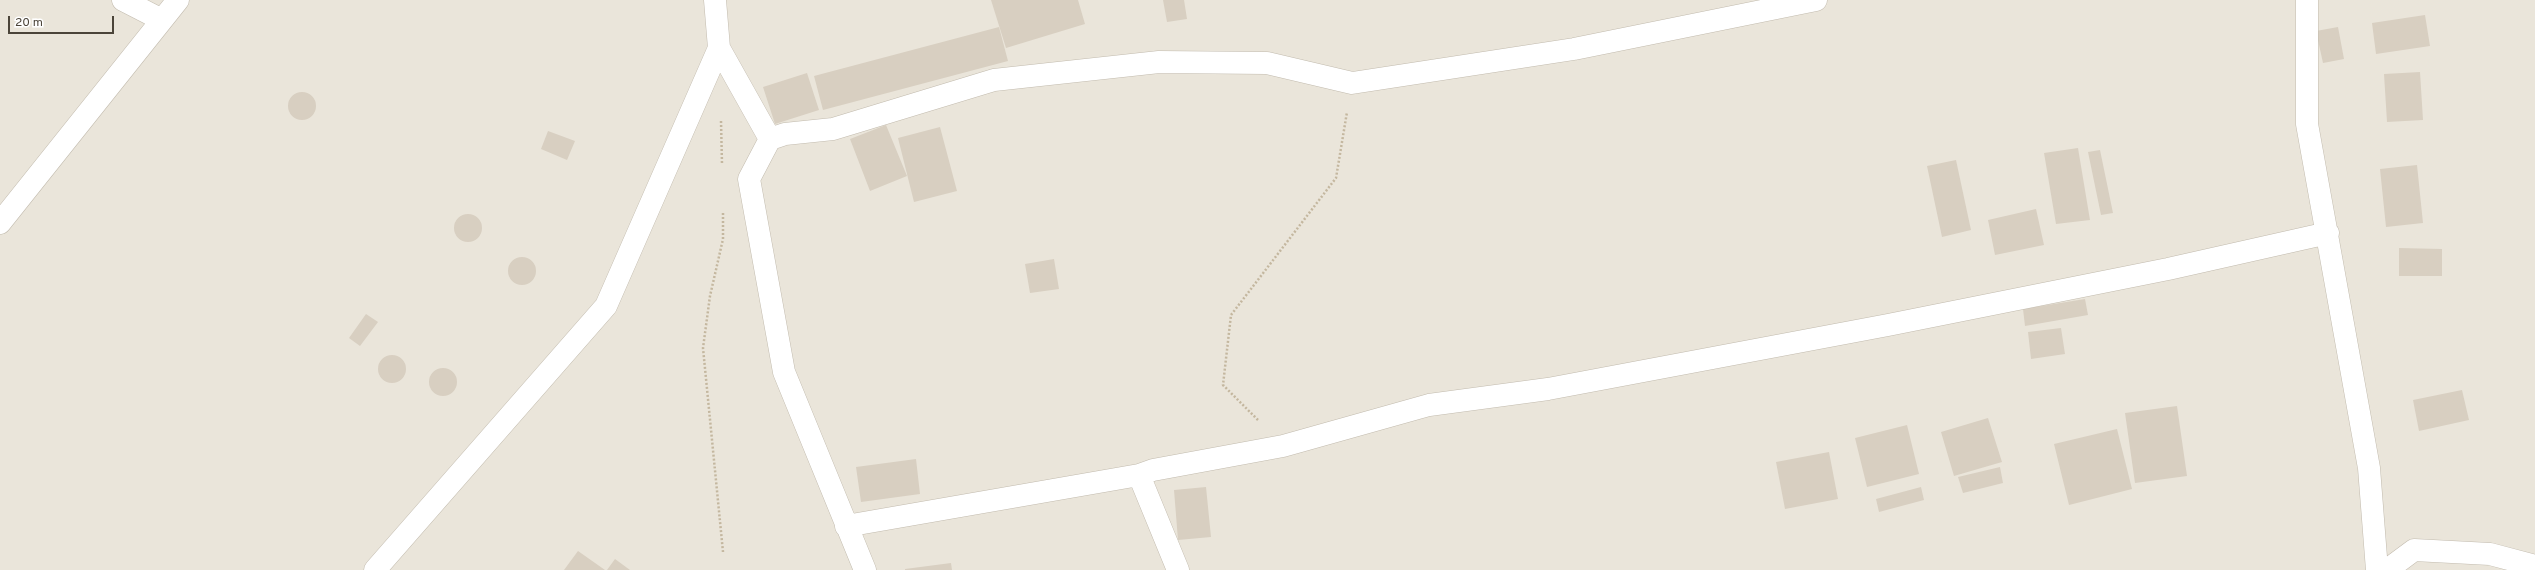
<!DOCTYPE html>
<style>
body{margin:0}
#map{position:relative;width:2535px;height:570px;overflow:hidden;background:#f6f3ec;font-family:Overpass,sans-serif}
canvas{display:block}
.scale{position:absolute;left:8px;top:16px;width:106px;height:18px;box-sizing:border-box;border:2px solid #4b4439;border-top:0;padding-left:5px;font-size:12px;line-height:14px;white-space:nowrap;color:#4b4439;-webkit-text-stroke:3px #fff;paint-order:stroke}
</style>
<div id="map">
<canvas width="2535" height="570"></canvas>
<div class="scale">20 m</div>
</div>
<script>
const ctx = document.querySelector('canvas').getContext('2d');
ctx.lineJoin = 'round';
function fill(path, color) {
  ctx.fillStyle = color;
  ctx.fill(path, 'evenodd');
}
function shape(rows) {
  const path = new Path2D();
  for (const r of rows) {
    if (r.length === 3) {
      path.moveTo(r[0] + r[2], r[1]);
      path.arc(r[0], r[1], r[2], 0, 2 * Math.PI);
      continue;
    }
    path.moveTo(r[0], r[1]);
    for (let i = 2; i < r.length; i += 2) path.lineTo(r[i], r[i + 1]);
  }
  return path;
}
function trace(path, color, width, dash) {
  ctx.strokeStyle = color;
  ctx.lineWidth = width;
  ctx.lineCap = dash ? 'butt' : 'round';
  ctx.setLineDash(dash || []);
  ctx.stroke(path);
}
fill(shape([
 [0,0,2535,0,2535,570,0,570]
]), '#eae5da');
fill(shape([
 [991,0,1078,0,1085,24,1006,48],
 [1163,0,1184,0,1187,19,1167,22],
 [2425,15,2430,46,2376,54,2372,23],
 [999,27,1008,61,823,110,814,76],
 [2338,27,2344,59,2323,63,2316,31],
 [2420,72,2423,120,2387,122,2384,74],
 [807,73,819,110,775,124,763,87],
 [302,106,14],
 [886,125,907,176,870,191,850,139],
 [940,127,957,191,914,202,898,138],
 [548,131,575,141,567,160,541,149],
 [2078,148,2090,220,2056,224,2044,153],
 [2100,150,2113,213,2101,215,2088,152],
 [1956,160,1971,230,1942,237,1927,166],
 [2417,165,2423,223,2386,227,2380,169],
 [2036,209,2044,245,1995,255,1988,220],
 [468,228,14],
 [2399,248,2442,249,2442,276,2399,276],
 [522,271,14],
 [1054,259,1059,289,1030,293,1025,264],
 [2085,299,2088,315,2025,326,2023,309],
 [366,314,378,322,360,346,349,338],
 [2061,328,2065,354,2031,359,2028,332],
 [392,369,14],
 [443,382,14],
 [2462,390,2469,420,2419,431,2413,400],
 [2177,406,2187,476,2135,483,2125,413],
 [1988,418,2002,462,1954,476,1941,432],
 [1907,425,1919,474,1867,487,1855,438],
 [2117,429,2132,489,2069,505,2054,444],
 [1829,452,1838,499,1785,509,1776,462],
 [916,459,920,494,861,502,856,467],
 [2000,467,2003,483,1963,493,1958,477],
 [1206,487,1211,537,1178,540,1174,490],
 [1921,487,1924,500,1879,512,1876,499],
 [578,551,605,570,564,570],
 [615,559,630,570,607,570],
 [951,563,952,570,905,570,905,569]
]), '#d8cfc1');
const minor = shape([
 [123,0,162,20],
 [715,0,719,48,770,139,749,179,784,372,865,570],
 [2307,0,2307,124,2369,468,2377,570],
 [770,139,785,134,833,129,994,80,1159,62,1267,63,1352,83,1574,49,1816,0],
 [0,223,178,0],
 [1139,475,1153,470,1283,446,1429,405,1548,389,1888,325,2168,269,2328,233],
 [846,526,1139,475,1178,570],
 [375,570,606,306,719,48],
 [2387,570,2414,550,2490,554,2535,566]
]);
trace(minor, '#c2bbae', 23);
trace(shape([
 [721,121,722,164],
 [723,213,723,239,710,296,703,348,723,552],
 [1258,420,1223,385,1231,315,1336,178,1347,112]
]), '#c4b79f', 2.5, [2, 2]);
trace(minor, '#fff', 22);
</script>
